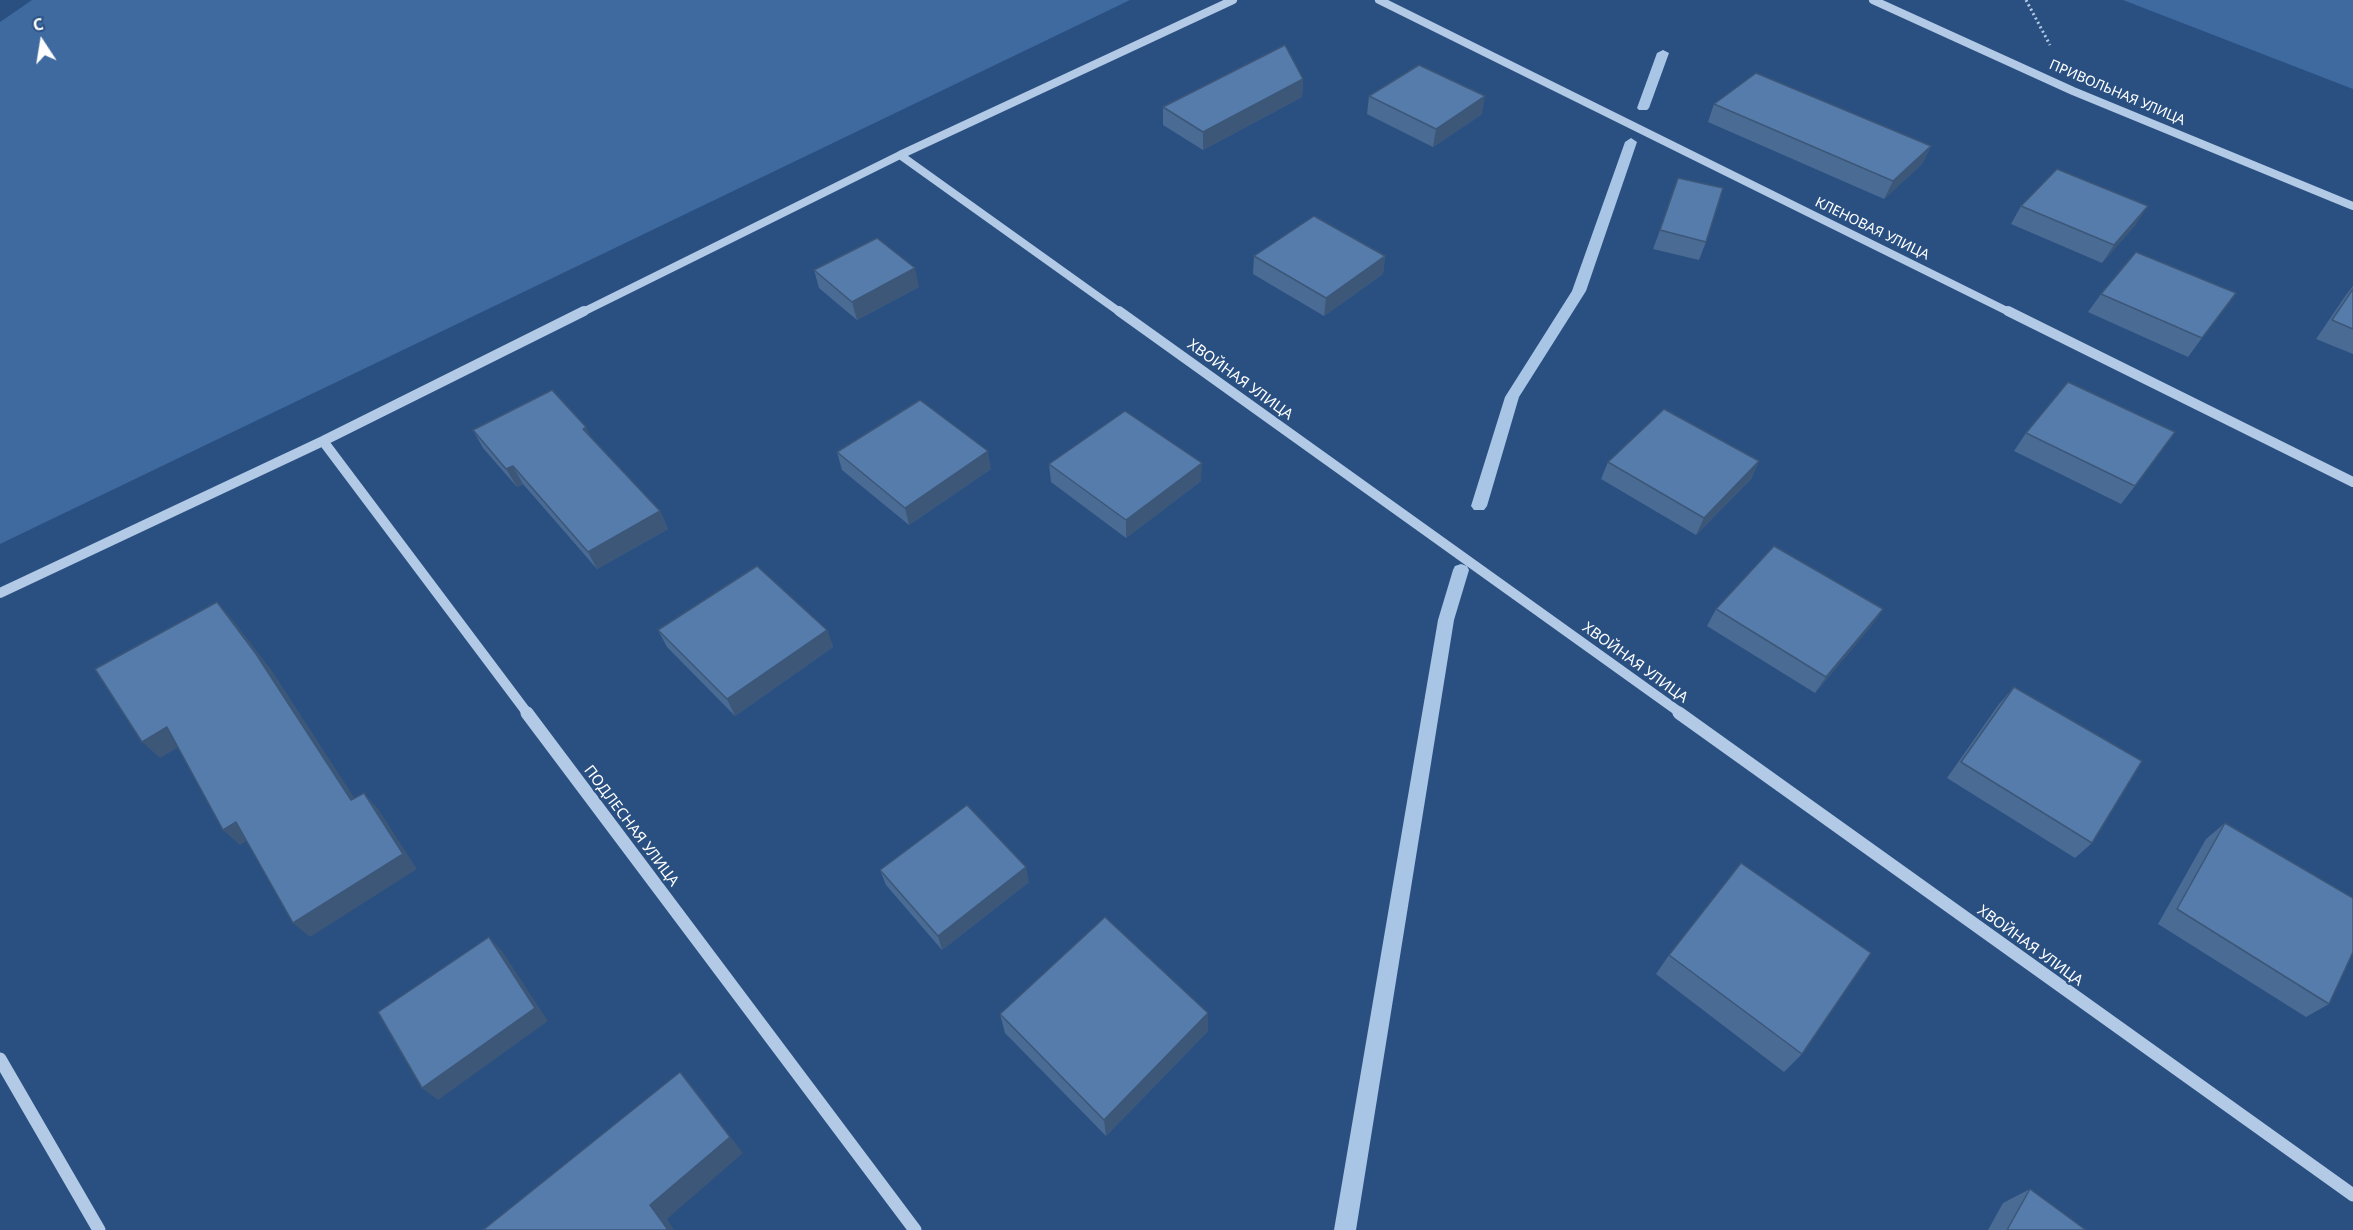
<!DOCTYPE html>
<meta charset="utf-8">
<style>
body{margin:0}
#map{position:relative;width:2353px;height:1230px;overflow:hidden;background:#2a5082;font-family:"Noto Sans",sans-serif}
canvas{display:block}
.north{position:absolute;left:12px;top:12px;width:60px;height:60px;-webkit-text-stroke:4px #2a5082;paint-order:stroke;rotate:348deg;font-size:16px;font-weight:700;line-height:24px;text-align:center;color:#fff}
.north::after{content:'';display:block;margin:auto;width:21px;height:27px;background:#fff;clip-path:polygon(50% 0,100% 100%,50% 72%,0 100%)}
</style>
<div id="map">
<canvas width="2353" height="1230"></canvas>
<div class="north">С</div>
</div>
<script>
const ctx = document.querySelector('canvas').getContext('2d');
ctx.lineJoin = 'round';
function fill(path, color) {
  ctx.fillStyle = color;
  ctx.fill(path, 'evenodd');
}
function shape(rows) {
  const path = new Path2D();
  for (const r of rows) {
    path.moveTo(r[0], r[1]);
    for (let i = 2; i < r.length; i += 2) path.lineTo(r[i], r[i + 1]);
  }
  return path;
}
function trace(path, color, width, dash) {
  ctx.strokeStyle = color;
  ctx.lineWidth = width;
  ctx.lineCap = dash ? 'butt' : 'round';
  ctx.setLineDash(dash || []);
  ctx.stroke(path);
}
function label(font, color, halo, rows, align = 'center') {
  ctx.font = font + ' "Noto Sans",sans-serif';
  ctx.lineWidth = 4.5;
  ctx.setLineDash([]);
  ctx.textBaseline = 'middle';
  ctx.strokeStyle = halo;
  ctx.fillStyle = color;
  for (const [text, x, y, turn = 0] of rows) {
    ctx.save();
    ctx.translate(x, y);
    ctx.rotate((+turn || 0) * Math.PI / 180);
    ctx.textAlign = isNaN(turn) ? turn : align;
    if (halo) ctx.strokeText(text, 0, 0);
    ctx.fillText(text, 0, 0);
    ctx.restore();
  }
}
fill(shape([
 [32,0,1130,0,0,544,0,22],
 [2123,0,2353,0,2353,89]
]), '#3f6a9f');
fill(shape([
 [1663,50,1669,53,1649,108,1647,110,1639,110,1637,108,1657,53,1663,50],
 [1631,138,1637,142,1586,291,1519,397,1487,506,1484,510,1474,510,1471,506,1505,397,1572,291,1625,142,1631,138],
 [1461,564,1467,566,1469,570,1454,620,1356,1230,1334,1230,1438,620,1453,570,1455,566,1461,564]
]), '#a8c5e6');
trace(shape([
 [2026,0,2050,45]
]), '#b3cae6', 3, [2, 3]);
trace(shape([
 [1379,0,2011,313],
 [1873,0,2073,91,2353,206],
 [900,155,1121,313],
 [581,313,900,155,1233,0]
]), '#b3cae6', 8);
trace(shape([
 [1119,311,1682,714],
 [2008,311,2353,482],
 [323,441,528,714],
 [0,593,323,441,584,311]
]), '#b3cae6', 10);
trace(shape([
 [527,713,915,1230],
 [1679,713,2353,1195],
 [0,1059,99,1230]
]), '#b3cae6', 13);
fill(shape([
 [1303,79,1302,97,1203,150,1163,125,1163,107],
 [1369,96,1482,114,1433,147,1367,114],
 [1714,104,1931,146,1922,164,1884,199,1708,122],
 [2021,206,2136,224,2102,263,2011,224],
 [1660,230,1706,242,1699,260,1653,249],
 [1254,256,1385,256,1383,274,1324,316,1253,274],
 [814,270,919,287,857,320,819,288],
 [2353,286,2353,354,2316,339,2346,295],
 [2101,294,2202,338,2188,357,2088,312],
 [473,430,591,437,660,511,668,529,597,569,523,484,517,487,483,448],
 [2026,433,2135,486,2121,504,2014,451],
 [837,452,991,469,909,525,842,470],
 [1759,461,1751,479,1696,535,1601,479,1608,462],
 [1049,464,1201,481,1126,538,1051,482],
 [1716,609,1883,609,1871,626,1815,693,1707,626],
 [658,630,827,630,833,647,735,716,667,647],
 [2014,687,2092,843,2075,858,1947,778,1999,704],
 [2225,823,2329,1004,2306,1017,2158,924,2206,839],
 [880,870,1029,882,942,950,886,885],
 [1669,955,1802,1054,1784,1072,1656,974],
 [1208,1013,1208,1031,1106,1136,1005,1033,1000,1014],
 [2030,1189,2086,1230,1988,1230,2003,1203]
]), '#4a6b94');
fill(shape([
 [1303,79,1302,97,1203,150,1203,132],
 [1485,96,1482,114,1433,147,1436,129],
 [1931,146,1922,164,1884,199,1893,181],
 [2148,206,2136,224,2102,263,2114,245],
 [1385,256,1383,274,1324,316,1326,298],
 [915,268,919,287,857,320,852,302],
 [586,427,595,445,583,429],
 [988,451,991,469,909,525,905,508],
 [1759,461,1751,479,1696,535,1704,518],
 [1202,463,1201,481,1126,538,1126,520],
 [513,466,523,484,517,487,506,469],
 [660,511,668,529,597,569,588,552],
 [217,602,232,619,272,671,366,816,351,800],
 [1883,609,1871,626,1815,693,1826,677],
 [827,630,833,647,735,716,727,699],
 [167,727,184,744,160,758,142,742],
 [364,793,378,809,417,869,310,937,293,923],
 [236,822,253,837,240,845,223,830],
 [1026,867,1029,882,942,950,938,936],
 [489,937,502,951,548,1021,438,1100,422,1088],
 [1208,1013,1208,1031,1106,1136,1104,1120],
 [680,1072,695,1090,743,1153,667,1219,674,1230,668,1230,650,1205]
]), '#3c5778');
const building = shape([
 [1285,45,1303,79,1203,132,1163,107,1285,45],
 [1419,65,1485,96,1436,129,1369,96,1419,65],
 [1756,73,1931,146,1893,181,1714,104,1756,73],
 [2057,169,2148,206,2114,245,2021,206,2057,169],
 [1678,178,1723,188,1706,242,1660,230,1678,178],
 [1314,216,1385,256,1326,298,1254,256,1314,216],
 [877,238,915,268,852,302,814,270,877,238],
 [2136,252,2236,293,2202,338,2101,294,2136,252],
 [2353,289,2353,329,2332,320,2353,289],
 [2068,382,2175,432,2135,486,2026,433,2068,382],
 [552,390,586,427,583,429,660,511,588,552,513,466,506,469,473,430,552,390],
 [920,400,988,451,905,508,837,452,920,400],
 [1664,409,1759,461,1704,518,1608,462,1664,409],
 [1125,411,1202,463,1126,520,1049,464,1125,411],
 [1774,546,1883,609,1826,677,1716,609,1774,546],
 [757,566,827,630,727,699,658,630,757,566],
 [217,602,256,654,351,800,364,793,403,854,293,923,236,822,223,830,167,727,142,742,95,669,217,602],
 [2014,687,2142,761,2092,843,1961,762,2014,687],
 [967,805,1026,867,938,936,880,870,967,805],
 [2225,823,2353,898,2353,952,2329,1004,2177,909,2225,823],
 [1741,863,1871,953,1802,1054,1669,955,1741,863],
 [1105,917,1208,1013,1104,1120,1000,1014,1105,917],
 [489,937,535,1008,422,1088,378,1012,489,937],
 [680,1072,730,1137,650,1205,668,1230,483,1230,680,1072],
 [2030,1189,2086,1230,2007,1230,2030,1189]
]);
fill(building, '#567cac');
trace(building, '#3c5778', 1.5);
label('14px', '#fff', '#2a5082', [
 ["ПРИВОЛЬНАЯ УЛИЦА",2117,93,23],
 ["КЛЕНОВАЯ УЛИЦА",1872,229,26]
]);
label('15px', '#fff', '#2a5082', [
 ["ХВОЙНАЯ УЛИЦА",1240,380,36],
 ["ХВОЙНАЯ УЛИЦА",1635,663,36],
 ["ПОДЛЕСНАЯ УЛИЦА",631,826,53],
 ["ХВОЙНАЯ УЛИЦА",2030,946,36]
]);
</script>
